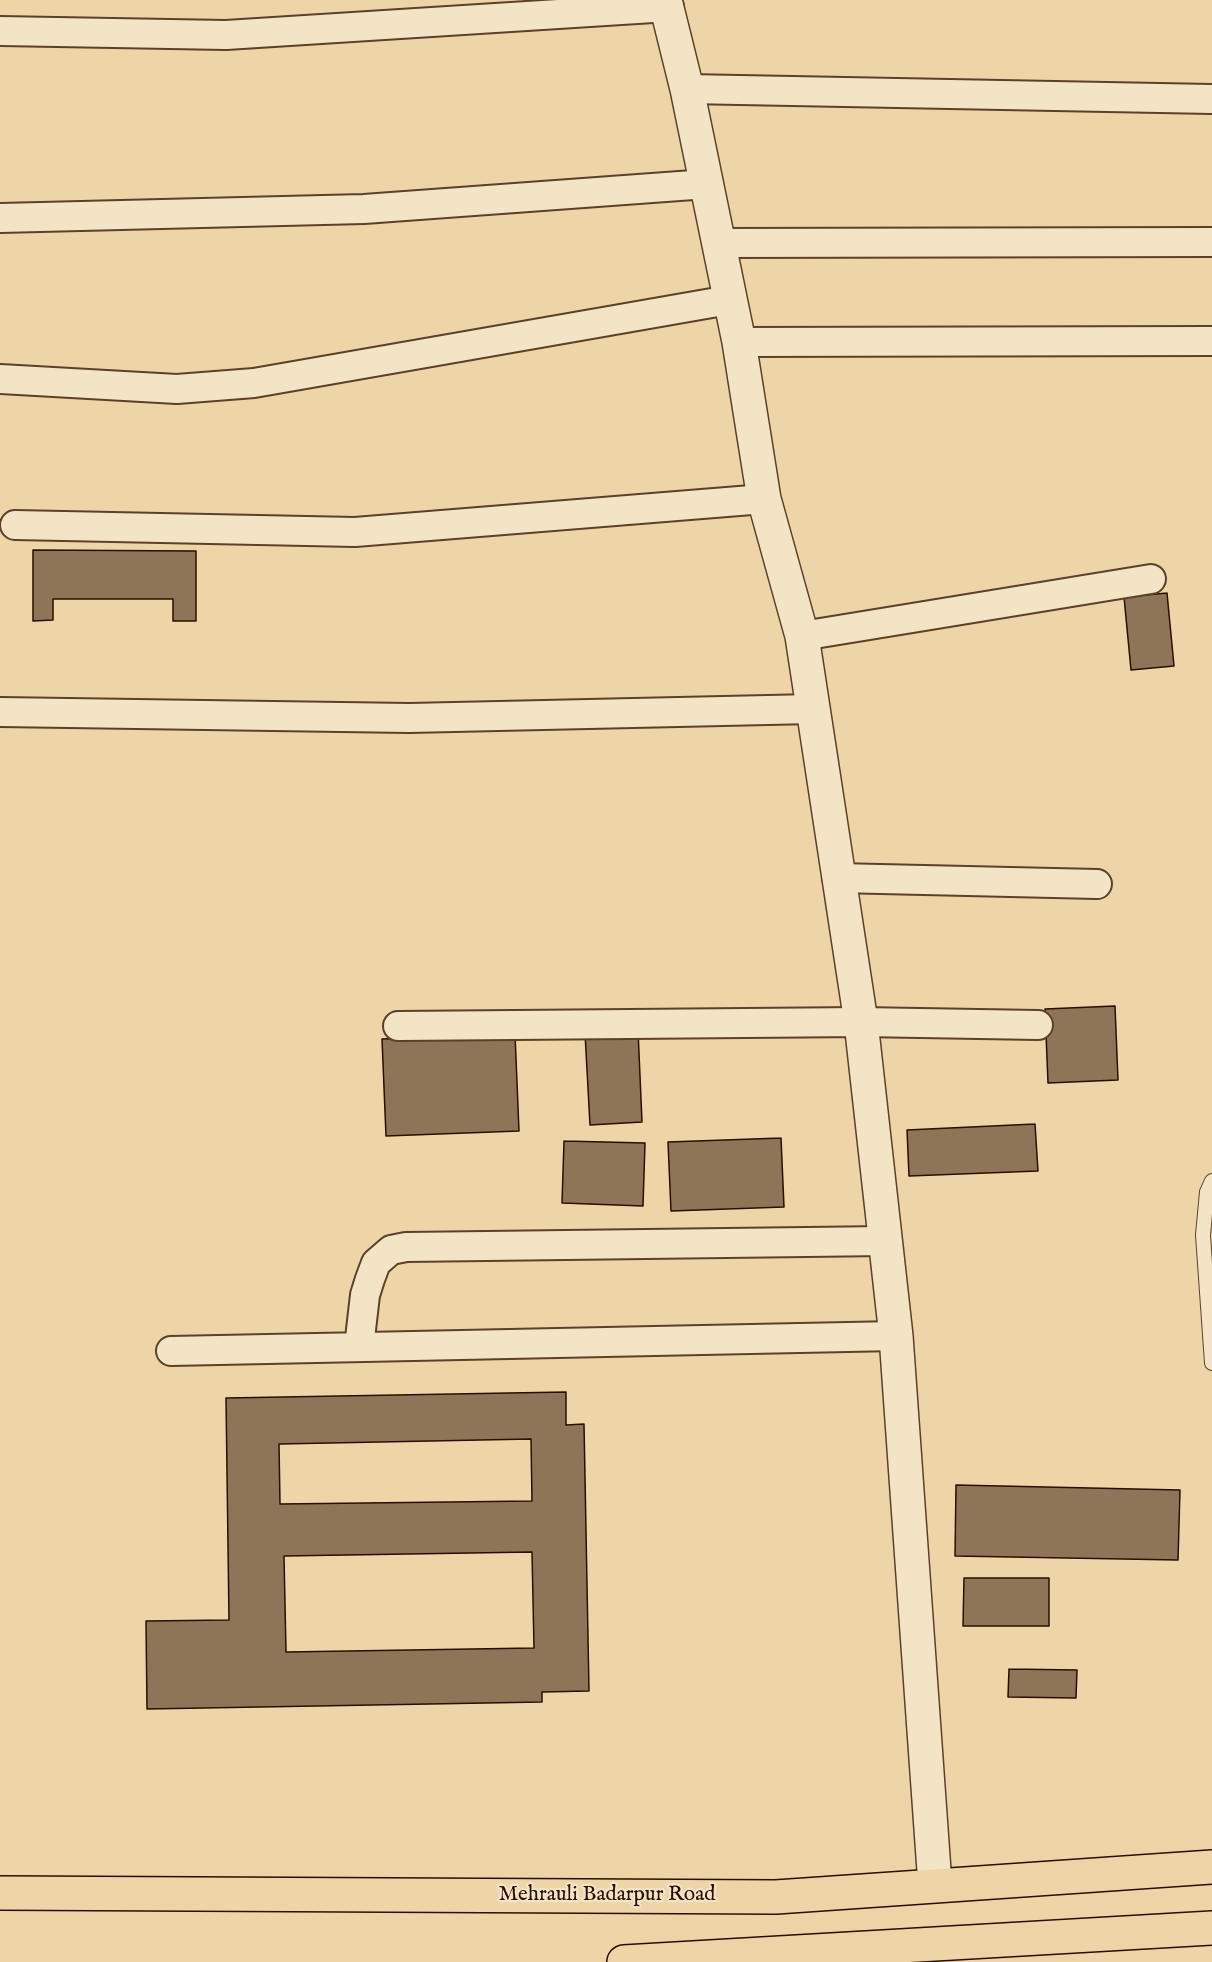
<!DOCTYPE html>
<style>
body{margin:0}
canvas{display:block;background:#edd5a7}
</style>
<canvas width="1212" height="1962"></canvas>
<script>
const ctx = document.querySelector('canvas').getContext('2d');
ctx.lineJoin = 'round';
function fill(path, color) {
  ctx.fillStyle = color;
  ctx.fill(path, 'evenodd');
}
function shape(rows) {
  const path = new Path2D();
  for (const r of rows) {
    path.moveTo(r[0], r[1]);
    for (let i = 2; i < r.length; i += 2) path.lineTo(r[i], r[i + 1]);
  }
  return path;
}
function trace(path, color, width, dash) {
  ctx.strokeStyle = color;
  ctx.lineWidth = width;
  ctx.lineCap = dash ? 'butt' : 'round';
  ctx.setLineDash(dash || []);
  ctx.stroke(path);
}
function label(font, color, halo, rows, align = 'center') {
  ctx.font = font + ' "IM FELL English",serif';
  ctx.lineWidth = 4.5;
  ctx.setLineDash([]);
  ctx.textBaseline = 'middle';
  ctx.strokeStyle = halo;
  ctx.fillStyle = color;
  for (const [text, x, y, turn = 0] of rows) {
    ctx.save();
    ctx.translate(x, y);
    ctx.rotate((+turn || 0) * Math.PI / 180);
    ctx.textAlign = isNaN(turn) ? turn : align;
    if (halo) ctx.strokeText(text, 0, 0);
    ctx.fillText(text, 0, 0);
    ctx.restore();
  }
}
const building = shape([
 [33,550,196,551,196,621,173,621,173,599,53,599,53,620,33,621,33,550],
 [1167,593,1174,666,1131,670,1124,597,1167,593],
 [1115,1006,1118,1080,1048,1083,1045,1009,1115,1006],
 [638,1030,642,1122,590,1125,585,1033,638,1030],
 [515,1034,519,1131,386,1136,382,1039,515,1034],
 [1035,1124,1038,1171,909,1176,907,1130,1035,1124],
 [781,1138,784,1207,671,1211,668,1142,781,1138],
 [564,1141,645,1143,643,1206,562,1203,564,1141],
 [566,1392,566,1425,584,1424,589,1691,542,1692,542,1702,147,1709,146,1621,229,1620,226,1398,566,1392],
 [531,1439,532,1501,280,1504,279,1444,531,1439],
 [532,1552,534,1648,286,1652,284,1556,532,1552],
 [956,1485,1180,1490,1178,1560,955,1556,956,1485],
 [964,1578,1049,1578,1049,1626,963,1626,964,1578],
 [1009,1669,1077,1670,1076,1698,1008,1697,1009,1669]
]);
fill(building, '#8f7557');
trace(building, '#2a0e00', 1.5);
const service = shape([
 [1212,1181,1207,1192,1203,1235,1212,1363]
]);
const minor = shape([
 [0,31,226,35,669,7],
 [687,89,1212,99],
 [0,218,364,209,707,184],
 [718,243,1212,242],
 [739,342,1212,341],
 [0,379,177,389,254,383,729,300],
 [15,525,355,532,764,499],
 [802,636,1151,579],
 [0,712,409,718,813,709],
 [837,878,1097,884],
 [398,1026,861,1022,1038,1025],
 [359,1347,365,1295,370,1279,376,1263,391,1250,406,1247,886,1241],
 [171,1351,896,1336]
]);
const tertiary = shape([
 [665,0,687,89,739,342,764,499,802,636,861,1022,896,1336,935,1885]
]);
const primary = shape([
 [0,1893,776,1897,1212,1867],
 [624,1962,1212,1928]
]);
trace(service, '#5b402a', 16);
trace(minor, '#5b402a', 32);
trace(tertiary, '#5b402a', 36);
trace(primary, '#2a0e00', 36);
trace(service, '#f3e4c6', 14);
trace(minor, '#f3e4c6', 28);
trace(tertiary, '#f3e4c6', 33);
trace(primary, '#edd5a7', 33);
label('21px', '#2a0e00', '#f3e4c6', [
 ["Mehrauli Badarpur Road",607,1896]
]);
</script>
